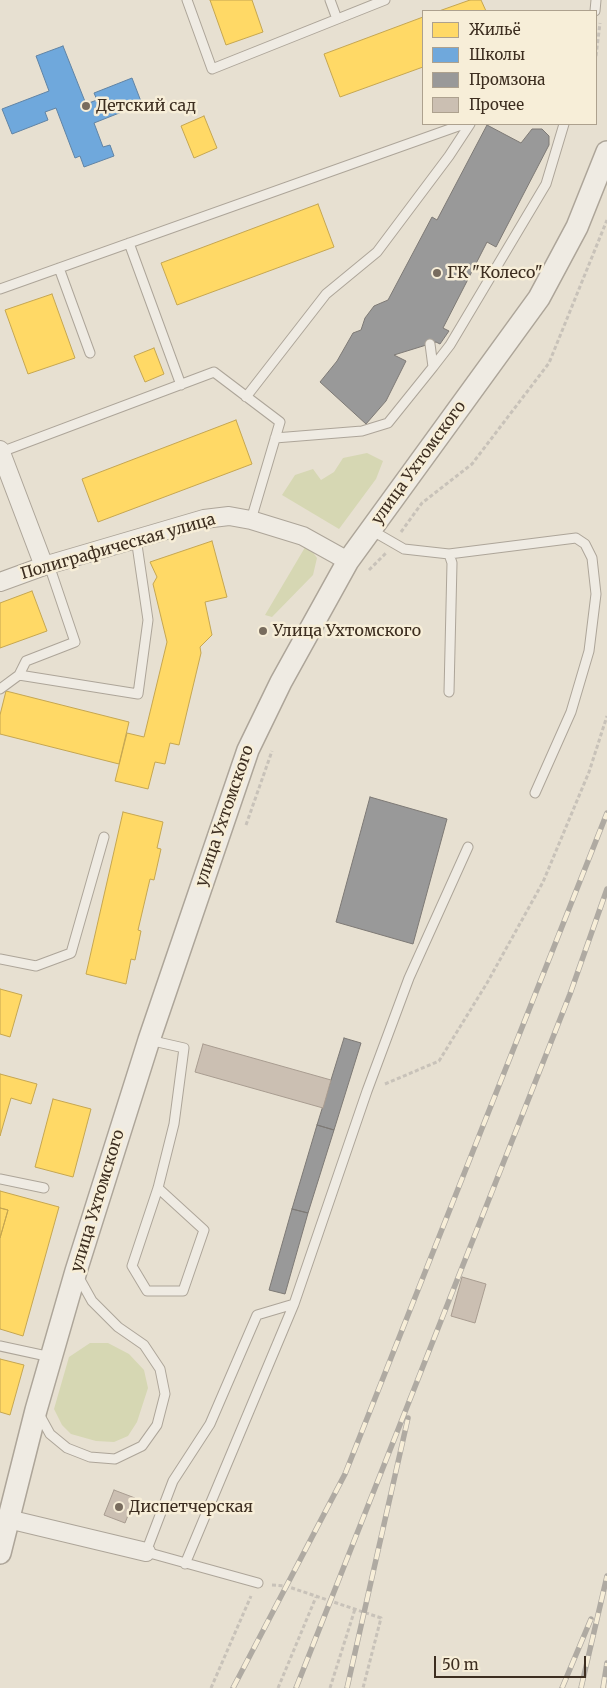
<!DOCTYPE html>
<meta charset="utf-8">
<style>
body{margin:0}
#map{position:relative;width:607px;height:1688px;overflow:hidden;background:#e7e0d1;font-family:Merriweather,serif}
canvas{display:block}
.legend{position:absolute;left:422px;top:10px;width:175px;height:115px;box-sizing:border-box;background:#f7eed8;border:1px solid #ada18e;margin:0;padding:6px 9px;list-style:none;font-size:15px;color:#3d2e20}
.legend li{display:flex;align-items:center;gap:10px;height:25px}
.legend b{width:25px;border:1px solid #ada18e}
.scale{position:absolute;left:434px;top:1656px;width:152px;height:22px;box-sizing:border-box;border:2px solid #3d2e20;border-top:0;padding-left:6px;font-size:15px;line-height:18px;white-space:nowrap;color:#3d2e20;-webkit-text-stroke:4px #f7eed8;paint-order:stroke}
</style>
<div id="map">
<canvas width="607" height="1688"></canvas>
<ul class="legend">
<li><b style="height:14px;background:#ffd966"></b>Жильё</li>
<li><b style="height:14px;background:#6fa8dc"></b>Школы</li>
<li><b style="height:14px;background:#999"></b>Промзона</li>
<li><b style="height:14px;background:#cbbfb2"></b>Прочее</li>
</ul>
<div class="scale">50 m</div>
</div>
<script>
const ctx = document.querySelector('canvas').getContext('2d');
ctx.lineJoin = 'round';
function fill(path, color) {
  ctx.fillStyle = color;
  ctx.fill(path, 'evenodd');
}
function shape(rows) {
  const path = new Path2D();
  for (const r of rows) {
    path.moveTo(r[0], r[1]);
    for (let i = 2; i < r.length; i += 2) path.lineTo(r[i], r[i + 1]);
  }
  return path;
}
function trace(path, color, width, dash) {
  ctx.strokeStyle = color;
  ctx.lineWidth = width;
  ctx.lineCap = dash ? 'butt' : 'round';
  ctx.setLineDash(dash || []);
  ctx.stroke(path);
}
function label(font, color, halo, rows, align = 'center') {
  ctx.font = font + ' Merriweather,serif';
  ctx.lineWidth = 5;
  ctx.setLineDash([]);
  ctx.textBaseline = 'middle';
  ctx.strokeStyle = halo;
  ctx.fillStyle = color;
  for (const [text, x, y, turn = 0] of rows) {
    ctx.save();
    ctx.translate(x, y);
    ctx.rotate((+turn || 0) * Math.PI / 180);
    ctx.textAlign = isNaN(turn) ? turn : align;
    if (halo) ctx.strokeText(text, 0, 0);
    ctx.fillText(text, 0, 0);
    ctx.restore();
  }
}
fill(shape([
 [367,453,383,461,376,479,339,529,282,495,295,475,313,469,321,480,334,472,343,458],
 [307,544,317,558,313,575,272,617,265,615],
 [90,1343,108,1343,129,1354,144,1370,148,1388,137,1422,128,1436,114,1442,96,1441,71,1434,62,1425,54,1409,69,1357]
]), '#d6d7b3');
const homes = shape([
 [210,0,252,0,263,32,226,45,210,0],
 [470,0,481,0,486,11,439,11,470,0],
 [423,17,423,67,340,97,324,54,423,17],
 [204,116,217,148,194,158,181,126,204,116],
 [318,204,334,247,177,305,161,263,318,204],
 [52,294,75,358,28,374,5,310,52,294],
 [154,348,164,374,145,382,134,356,154,348],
 [236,420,252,464,98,522,82,479,236,420],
 [212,541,227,597,205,602,212,635,200,647,201,653,179,745,170,743,165,764,155,762,148,789,115,781,127,733,144,737,167,642,153,584,157,577,150,562,212,541],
 [32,591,47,631,0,648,0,603,32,591],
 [6,691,129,722,119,764,0,734,0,715,6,691],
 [123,812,163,822,157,848,161,849,154,880,150,879,138,930,141,931,135,960,131,959,126,984,86,974,123,812],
 [0,989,22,995,10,1037,0,1034,0,989],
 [0,1074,37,1084,31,1104,11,1098,0,1136,0,1074],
 [53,1099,91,1109,73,1177,35,1167,53,1099],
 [0,1191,59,1207,23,1336,0,1329,0,1238,8,1210,0,1208,0,1191],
 [0,1208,8,1210,0,1238,0,1208],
 [0,1359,24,1365,10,1415,0,1412,0,1359]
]);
fill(homes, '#ffd966');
trace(homes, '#c5a651', 1);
const schools = shape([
 [63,46,86,104,97,100,94,93,132,78,142,104,94,123,103,147,110,145,114,156,84,167,80,156,75,158,56,108,45,112,48,120,12,134,2,109,49,91,36,56,63,46]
]);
fill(schools, '#6fa8dc');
trace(schools, '#6083a4', 1);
const industry = shape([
 [487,125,521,143,532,129,542,129,549,136,549,145,496,247,487,242,485,246,443,328,449,331,440,344,436,342,394,355,406,361,386,401,366,424,320,382,337,361,353,333,361,330,365,318,374,306,388,300,432,217,437,220,487,125],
 [370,797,447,819,413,944,336,922,370,797],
 [344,1038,361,1043,334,1130,317,1125,344,1038],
 [317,1125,334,1130,308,1213,292,1209,317,1125],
 [292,1209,308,1213,285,1294,269,1290,292,1209]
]);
fill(industry, '#999');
trace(industry, '#7d7975', 1);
const building = shape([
 [203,1044,331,1080,323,1108,195,1072,203,1044],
 [462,1277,486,1284,475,1323,451,1316,462,1277],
 [114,1490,135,1498,125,1523,104,1515,114,1490]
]);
fill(building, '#cbbfb2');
trace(building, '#a89c90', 1);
const service = shape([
 [187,0,212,69,385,0],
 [330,0,337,19],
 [595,11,596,0],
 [129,243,181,385],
 [59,268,90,353],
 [0,289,464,124],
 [433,367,450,345,546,184,564,124],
 [246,397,326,294,377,252,449,156,470,124],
 [275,438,362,431,388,423,433,367,430,344],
 [1,452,214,372,280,422,251,520],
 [371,530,404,549,449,554,452,563,449,692],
 [449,554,576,538,585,544,592,558,596,594,589,651,571,712,535,793],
 [19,675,138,694,148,620,136,538],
 [0,689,19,675,26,661,75,642,49,565],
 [0,959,36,966,71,953,104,837],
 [149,1040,184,1048,174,1124,158,1188,132,1266,147,1291,183,1291,204,1230,158,1188],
 [0,1179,44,1188],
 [0,1346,51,1357],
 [39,1414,50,1434,67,1448,90,1457,115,1459,142,1446,157,1425,165,1394,160,1369,144,1345,118,1327,92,1301,78,1276],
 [185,1564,294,1304],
 [258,1583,146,1552,173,1481,210,1424,257,1315,294,1304,367,1091,409,978,468,847]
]);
const minor = shape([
 [0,450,44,566],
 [0,582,44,566,204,519,229,516,251,520,303,536,348,561],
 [8,1519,146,1552]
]);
const tertiary = shape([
 [0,1553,36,1410,76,1271,149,1040,248,750,281,682,348,561,539,298,577,227,607,152]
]);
trace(service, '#ada599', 11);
trace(minor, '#ada599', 20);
trace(tertiary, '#ada599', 24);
trace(shape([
 [596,56,600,23],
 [401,532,422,503,472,464,549,363,607,220],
 [369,570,386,553],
 [246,825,272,751],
 [385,1084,439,1061,487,983,543,882,589,772,607,716],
 [272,1585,286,1586,381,1618,363,1688],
 [211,1688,251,1596],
 [278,1688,316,1597],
 [330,1688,355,1609]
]), '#c8c2b9', 3, [4, 2.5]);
trace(service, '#efebe3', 9);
trace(minor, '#efebe3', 18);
trace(tertiary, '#efebe3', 21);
const rail = shape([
 [233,1688,345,1474,607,813],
 [296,1688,570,994,607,889],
 [347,1688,408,1418],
 [562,1688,591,1619],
 [581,1688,607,1576],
 [603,1688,607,1663]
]);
trace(rail, '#afaaa2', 5.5);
trace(rail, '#f7eed8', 4, [11]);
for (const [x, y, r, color] of [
 [86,106,5,"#786c5e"],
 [437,273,5,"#786c5e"],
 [263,631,5,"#786c5e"],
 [119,1507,5,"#786c5e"]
]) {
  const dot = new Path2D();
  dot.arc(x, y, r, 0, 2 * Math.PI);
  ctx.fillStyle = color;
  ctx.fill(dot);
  trace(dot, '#f7eed8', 2);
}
label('16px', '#3d2e20', '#f7eed8', [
 ["Детский сад",96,106],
 ["ГК \"Колесо\"",447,273],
 ["Улица Ухтомского",273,631],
 ["Диспетчерская",129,1507]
], 'left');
label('16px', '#3d2e20', '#f7eed8', [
 ["улица Ухтомского",419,463,-54],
 ["Полиграфическая улица",118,547,-16],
 ["улица Ухтомского",225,816,-71],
 ["улица Ухтомского",98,1201,-73]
]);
</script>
